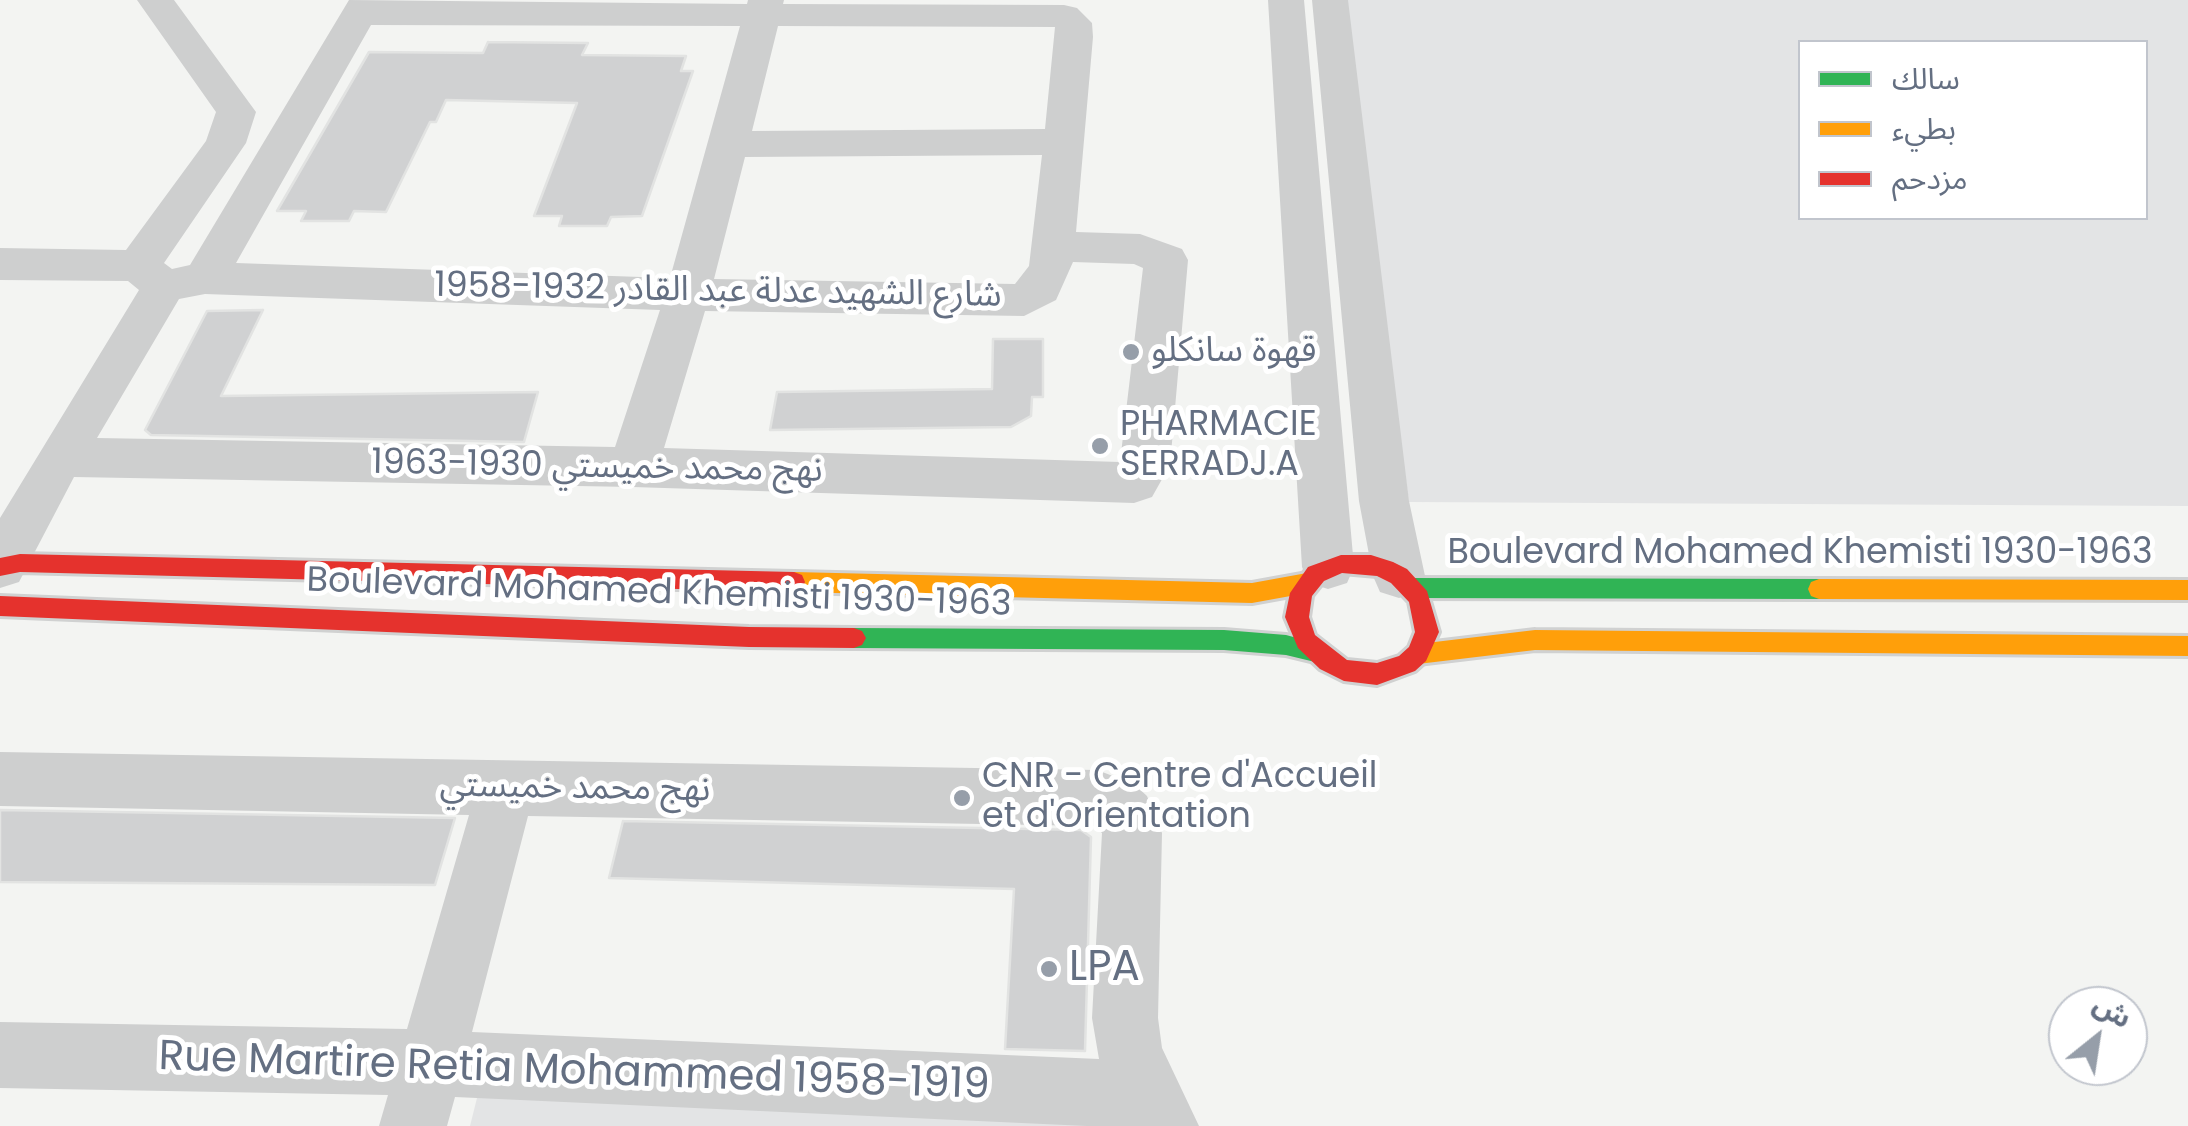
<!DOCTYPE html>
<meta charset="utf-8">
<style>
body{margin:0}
#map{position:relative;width:2188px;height:1126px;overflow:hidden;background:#f3f4f2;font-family:Poppins,"Noto Sans Arabic",sans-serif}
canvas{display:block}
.legend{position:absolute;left:1798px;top:40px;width:350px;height:180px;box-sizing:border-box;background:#fff;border:2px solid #c1c5cd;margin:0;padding:12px 18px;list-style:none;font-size:30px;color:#646f82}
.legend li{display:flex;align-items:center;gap:20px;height:50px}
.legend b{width:50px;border:2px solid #c1c5cd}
.north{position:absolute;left:2048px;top:986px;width:100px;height:100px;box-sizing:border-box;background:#fff;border:2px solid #c1c5cd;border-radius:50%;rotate:30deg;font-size:28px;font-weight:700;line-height:40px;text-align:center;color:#646f82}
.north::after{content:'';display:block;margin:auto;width:35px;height:45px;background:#969ea9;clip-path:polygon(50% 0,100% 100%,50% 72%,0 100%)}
</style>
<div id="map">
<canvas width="2188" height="1126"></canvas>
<ul class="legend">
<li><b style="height:12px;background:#30b455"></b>سالك</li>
<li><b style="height:12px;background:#ff9f0a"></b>بطيء</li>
<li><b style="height:12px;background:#e5322d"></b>مزدحم</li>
</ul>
<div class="north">ش</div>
</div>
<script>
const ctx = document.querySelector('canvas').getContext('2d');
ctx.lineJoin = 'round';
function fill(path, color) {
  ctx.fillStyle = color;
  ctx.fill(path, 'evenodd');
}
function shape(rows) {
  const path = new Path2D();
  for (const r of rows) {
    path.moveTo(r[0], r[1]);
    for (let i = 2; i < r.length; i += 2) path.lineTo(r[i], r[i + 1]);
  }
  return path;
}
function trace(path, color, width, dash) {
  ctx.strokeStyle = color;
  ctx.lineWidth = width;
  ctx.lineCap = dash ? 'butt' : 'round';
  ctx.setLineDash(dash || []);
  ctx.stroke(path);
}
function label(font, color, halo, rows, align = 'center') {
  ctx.font = font + ' Poppins,"Noto Sans Arabic",sans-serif';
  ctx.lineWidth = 10;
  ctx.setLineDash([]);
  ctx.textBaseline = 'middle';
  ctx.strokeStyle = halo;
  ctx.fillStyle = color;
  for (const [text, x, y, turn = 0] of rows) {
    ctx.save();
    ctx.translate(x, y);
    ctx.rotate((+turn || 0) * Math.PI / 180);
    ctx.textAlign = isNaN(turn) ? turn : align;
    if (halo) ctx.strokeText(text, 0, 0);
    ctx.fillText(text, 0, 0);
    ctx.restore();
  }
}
fill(shape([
 [1339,0,2188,0,2188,506,1409,502],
 [1800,42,2146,42,2146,218,1800,218],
 [478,1094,1117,1126,470,1126]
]), '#e3e4e5');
const building = shape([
 [488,42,588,43,582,55,686,56,681,71,693,71,642,216,611,217,607,226,559,226,562,216,534,216,577,103,446,100,436,122,430,122,386,212,354,211,349,221,301,221,306,211,277,211,369,52,483,53,488,42],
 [263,310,221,396,538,392,524,442,151,435,145,430,207,311,263,310],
 [993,339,1043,339,1043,397,1032,397,1031,416,1011,427,770,430,777,392,992,389,993,339],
 [0,810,455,818,435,885,0,882,0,810],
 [623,821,1081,830,1091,837,1085,1051,1005,1049,1014,889,609,878,623,821]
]);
fill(building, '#d0d1d2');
trace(building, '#e2e3e2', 2.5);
const fast = shape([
 [1412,578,1819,579,1827,582,1830,589,1827,596,1819,599,1412,598,1404,595,1401,588,1404,581,1412,578],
 [854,628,1224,630,1286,635,1323,645,1327,652,1323,659,1315,662,1286,655,1224,650,854,648,846,645,842,638,846,631,854,628]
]);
const slow = shape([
 [794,572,1252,583,1307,573,1315,576,1318,583,1315,590,1307,593,1252,603,794,592,786,589,783,582,786,575,794,572],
 [1819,579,2188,580,2188,600,1819,599,1811,596,1808,589,1811,582,1819,579],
 [1535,630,2188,636,2188,656,1535,650,1418,664,1410,661,1406,654,1410,647,1418,644,1535,630]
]);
const jam = shape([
 [20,554,794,572,802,575,805,582,802,589,794,592,20,572,0,576,0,558,20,554],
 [1341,555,1371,555,1393,562,1407,569,1427,591,1439,632,1426,661,1415,671,1377,685,1344,681,1320,669,1298,648,1285,617,1290,593,1308,567,1341,555],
 [1342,573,1377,576,1391,583,1409,602,1415,632,1409,647,1399,656,1377,663,1347,660,1315,635,1309,617,1312,596,1324,581,1342,573],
 [0,596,749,627,854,628,862,631,866,638,862,645,854,648,749,647,0,616,0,596]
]);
trace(fast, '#d0d1d1', 6);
trace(slow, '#d0d1d1', 6);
trace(jam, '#d0d1d1', 6);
fill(shape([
 [137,0,174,0,256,112,246,143,164,263,172,269,190,265,349,0,747,4,748,0,784,0,783,4,1064,5,1077,8,1092,23,1093,37,1076,232,1140,234,1182,249,1188,260,1170,465,1152,497,1134,503,633,487,74,477,19,582,0,588,0,518,139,290,128,281,0,280,0,248,126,250,206,141,216,112,137,0],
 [371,25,740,26,670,278,236,263,371,25],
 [778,26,1055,27,1045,129,752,131,778,26],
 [1042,155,1029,266,1015,284,714,279,745,157,1042,155],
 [1073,262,1134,264,1143,268,1120,462,664,448,705,311,1024,316,1056,300,1073,262],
 [205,294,660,310,615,447,97,438,179,299,205,294],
 [1268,0,1304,0,1354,567,1347,583,1328,589,1309,583,1302,567,1268,0],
 [1312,0,1348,0,1409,501,1425,576,1418,592,1399,598,1380,592,1373,576,1359,501,1312,0],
 [0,752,1097,770,1134,784,1147,796,1162,833,1158,1018,1162,1048,1199,1126,1087,1126,455,1097,447,1126,379,1126,388,1095,0,1088,0,1022,407,1029,469,815,0,806,0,752],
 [528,816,1094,826,1102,833,1092,1018,1099,1059,472,1032,528,816]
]), '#cecfcf');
fill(fast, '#30b455');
fill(slow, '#ff9f0a');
fill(jam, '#e5322d');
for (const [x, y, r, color] of [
 [1131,352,10,"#969ea9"],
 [1100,446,10,"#969ea9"],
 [962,798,10,"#969ea9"],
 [1049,969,10,"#969ea9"]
]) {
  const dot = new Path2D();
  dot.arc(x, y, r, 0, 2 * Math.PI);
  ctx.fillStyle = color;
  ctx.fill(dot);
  trace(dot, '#fff', 4);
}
label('35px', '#646f82', '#fff', [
 ["شارع الشهيد عدلة عبد القادر 1932-1958",718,292,1],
 ["نهج محمد خميستي 1930-1963",597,468,1],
 ["Boulevard Mohamed Khemisti 1930-1963",1800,554],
 ["Boulevard Mohamed Khemisti 1930-1963",659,594,2],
 ["نهج محمد خميستي",575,789,1]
]);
label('35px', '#646f82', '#fff', [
 ["قهوة سانكلو",1151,352],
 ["PHARMACIE",1120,426],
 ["SERRADJ.A",1120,466],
 ["CNR - Centre d'Accueil",982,778],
 ["et d'Orientation",982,818]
], 'left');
label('42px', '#646f82', '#fff', [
 ["LPA",1069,969]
], 'left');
label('42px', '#646f82', '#fff', [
 ["Rue Martire Retia Mohammed 1958-1919",574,1073,2]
]);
</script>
